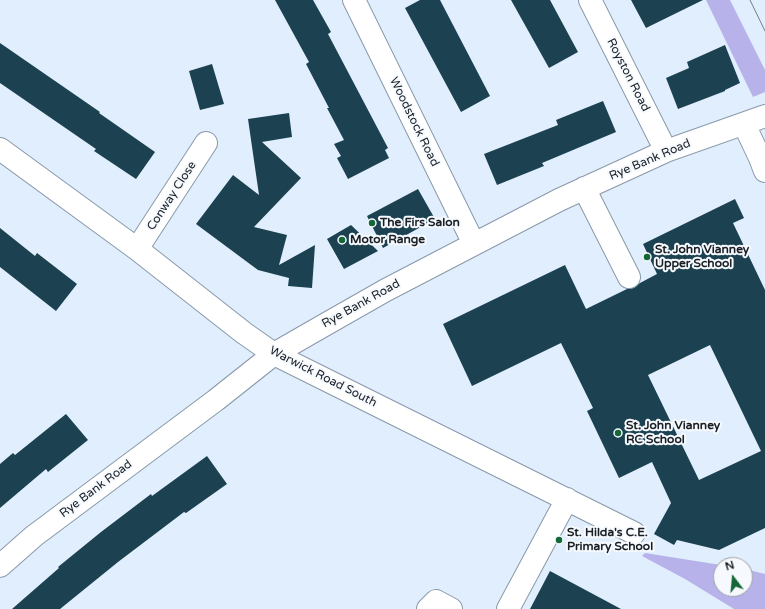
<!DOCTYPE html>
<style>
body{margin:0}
#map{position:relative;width:765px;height:609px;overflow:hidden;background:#e0eefd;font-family:"Varela Round",sans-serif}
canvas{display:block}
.north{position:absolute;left:713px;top:557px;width:40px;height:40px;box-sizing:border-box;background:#f6fafe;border:1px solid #9ea2a7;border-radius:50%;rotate:344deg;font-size:11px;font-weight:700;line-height:16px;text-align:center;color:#191f25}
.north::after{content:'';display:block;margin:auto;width:14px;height:18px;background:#146738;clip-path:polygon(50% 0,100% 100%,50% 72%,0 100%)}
</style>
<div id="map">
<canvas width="765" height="609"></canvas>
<div class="north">N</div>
</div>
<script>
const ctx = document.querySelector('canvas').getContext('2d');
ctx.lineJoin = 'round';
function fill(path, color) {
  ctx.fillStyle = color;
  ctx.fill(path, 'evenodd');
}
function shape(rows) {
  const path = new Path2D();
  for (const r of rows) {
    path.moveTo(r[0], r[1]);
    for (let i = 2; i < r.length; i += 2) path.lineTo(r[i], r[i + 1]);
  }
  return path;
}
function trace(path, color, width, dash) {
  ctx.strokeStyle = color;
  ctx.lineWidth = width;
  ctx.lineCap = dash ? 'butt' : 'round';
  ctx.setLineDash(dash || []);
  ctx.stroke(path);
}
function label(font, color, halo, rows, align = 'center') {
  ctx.font = font + ' "Varela Round",sans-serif';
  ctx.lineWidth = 4;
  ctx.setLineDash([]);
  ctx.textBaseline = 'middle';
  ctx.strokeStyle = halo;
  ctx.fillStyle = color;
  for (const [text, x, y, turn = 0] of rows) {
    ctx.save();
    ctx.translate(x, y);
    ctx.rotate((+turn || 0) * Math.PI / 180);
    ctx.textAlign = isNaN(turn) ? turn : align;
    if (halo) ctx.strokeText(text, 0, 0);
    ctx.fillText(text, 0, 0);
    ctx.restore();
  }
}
fill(shape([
 [706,0,730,0,765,70,765,92,753,97],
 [645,553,721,565,721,589,745,589,745,569,765,574,765,609,734,609,685,579,642,556]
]), '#b7b2ea');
fill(shape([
 [275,0,313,0,331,32,328,34,388,148,385,150,389,158,348,179,337,158,341,156,334,144,344,140,327,108,329,108,306,64,309,62],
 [420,0,440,0,490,96,461,112,405,8],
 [511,0,550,0,578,52,549,68],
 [631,0,703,0,646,28],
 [0,43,100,112,99,113,155,152,136,179,94,151,96,149,0,83],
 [725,45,740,83,725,90,725,91,678,109,666,78,689,68,687,62],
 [212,64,224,104,200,110,189,71],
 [603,101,616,132,542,163,544,166,497,185,484,154,558,125,556,120],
 [289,113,292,137,262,142,301,178,254,227,287,235,279,265,315,245,312,288,288,286,289,278,258,270,196,224,233,175,259,195,248,119],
 [418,189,435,219,383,248,367,216],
 [735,199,744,218,733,223,765,290,765,528,719,550,677,540,674,545,654,534,671,503,652,462,619,478,587,411,593,408,561,343,472,386,443,324,565,265,586,309,627,289,634,288,640,283,657,274,643,244],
 [710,345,761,451,699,480,648,375],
 [351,225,378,251,344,269,327,239],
 [0,228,35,256,37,253,77,284,56,311,0,267],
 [66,414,88,440,48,472,46,469,0,508,0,464,13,453,15,455],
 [207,456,227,484,186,513,184,512,118,562,60,609,12,609,59,568,58,567,101,532,151,494,152,496],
 [550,571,621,609,530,609]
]), '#1c4151');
const minor = shape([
 [354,0,474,244],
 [590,0,666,151],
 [744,124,760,158,765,171],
 [0,149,137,249,244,333,274,354,634,533],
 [584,188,629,277],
 [137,249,206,143],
 [0,566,34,536,216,400,274,354,321,327,386,290,559,200,666,151,765,116],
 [428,609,436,601,451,609],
 [508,609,567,499]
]);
trace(minor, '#8999aa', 24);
trace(minor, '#fff', 22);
trace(shape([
 [750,0,765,31]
]), '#757e88', 1);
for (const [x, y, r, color] of [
 [372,223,4,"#146738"],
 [342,240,4,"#146738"],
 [647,257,4,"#146738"],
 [618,433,4,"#146738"],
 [559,540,4,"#146738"]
]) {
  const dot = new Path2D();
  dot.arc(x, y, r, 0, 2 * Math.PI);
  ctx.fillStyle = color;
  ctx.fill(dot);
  trace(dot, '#f6fafe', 1.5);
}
label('12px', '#191f25', '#f6fafe', [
 ["Royston Road",628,75,63],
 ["Woodstock Road",414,122,64],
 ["Rye Bank Road",650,160,-23],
 ["Conway Close",172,196,-57],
 ["Rye Bank Road",361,304,-29],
 ["Warwick Road South",323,377,27],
 ["Rye Bank Road",96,489,-37]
]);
label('bold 12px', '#191f25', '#f6fafe', [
 ["The Firs Salon",380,223],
 ["Motor Range",350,240],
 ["St. John Vianney",655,250],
 ["Upper School",655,264],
 ["St. John Vianney",626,426],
 ["RC School",626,440],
 ["St. Hilda's C.E.",567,533],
 ["Primary School",567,547]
], 'left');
</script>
